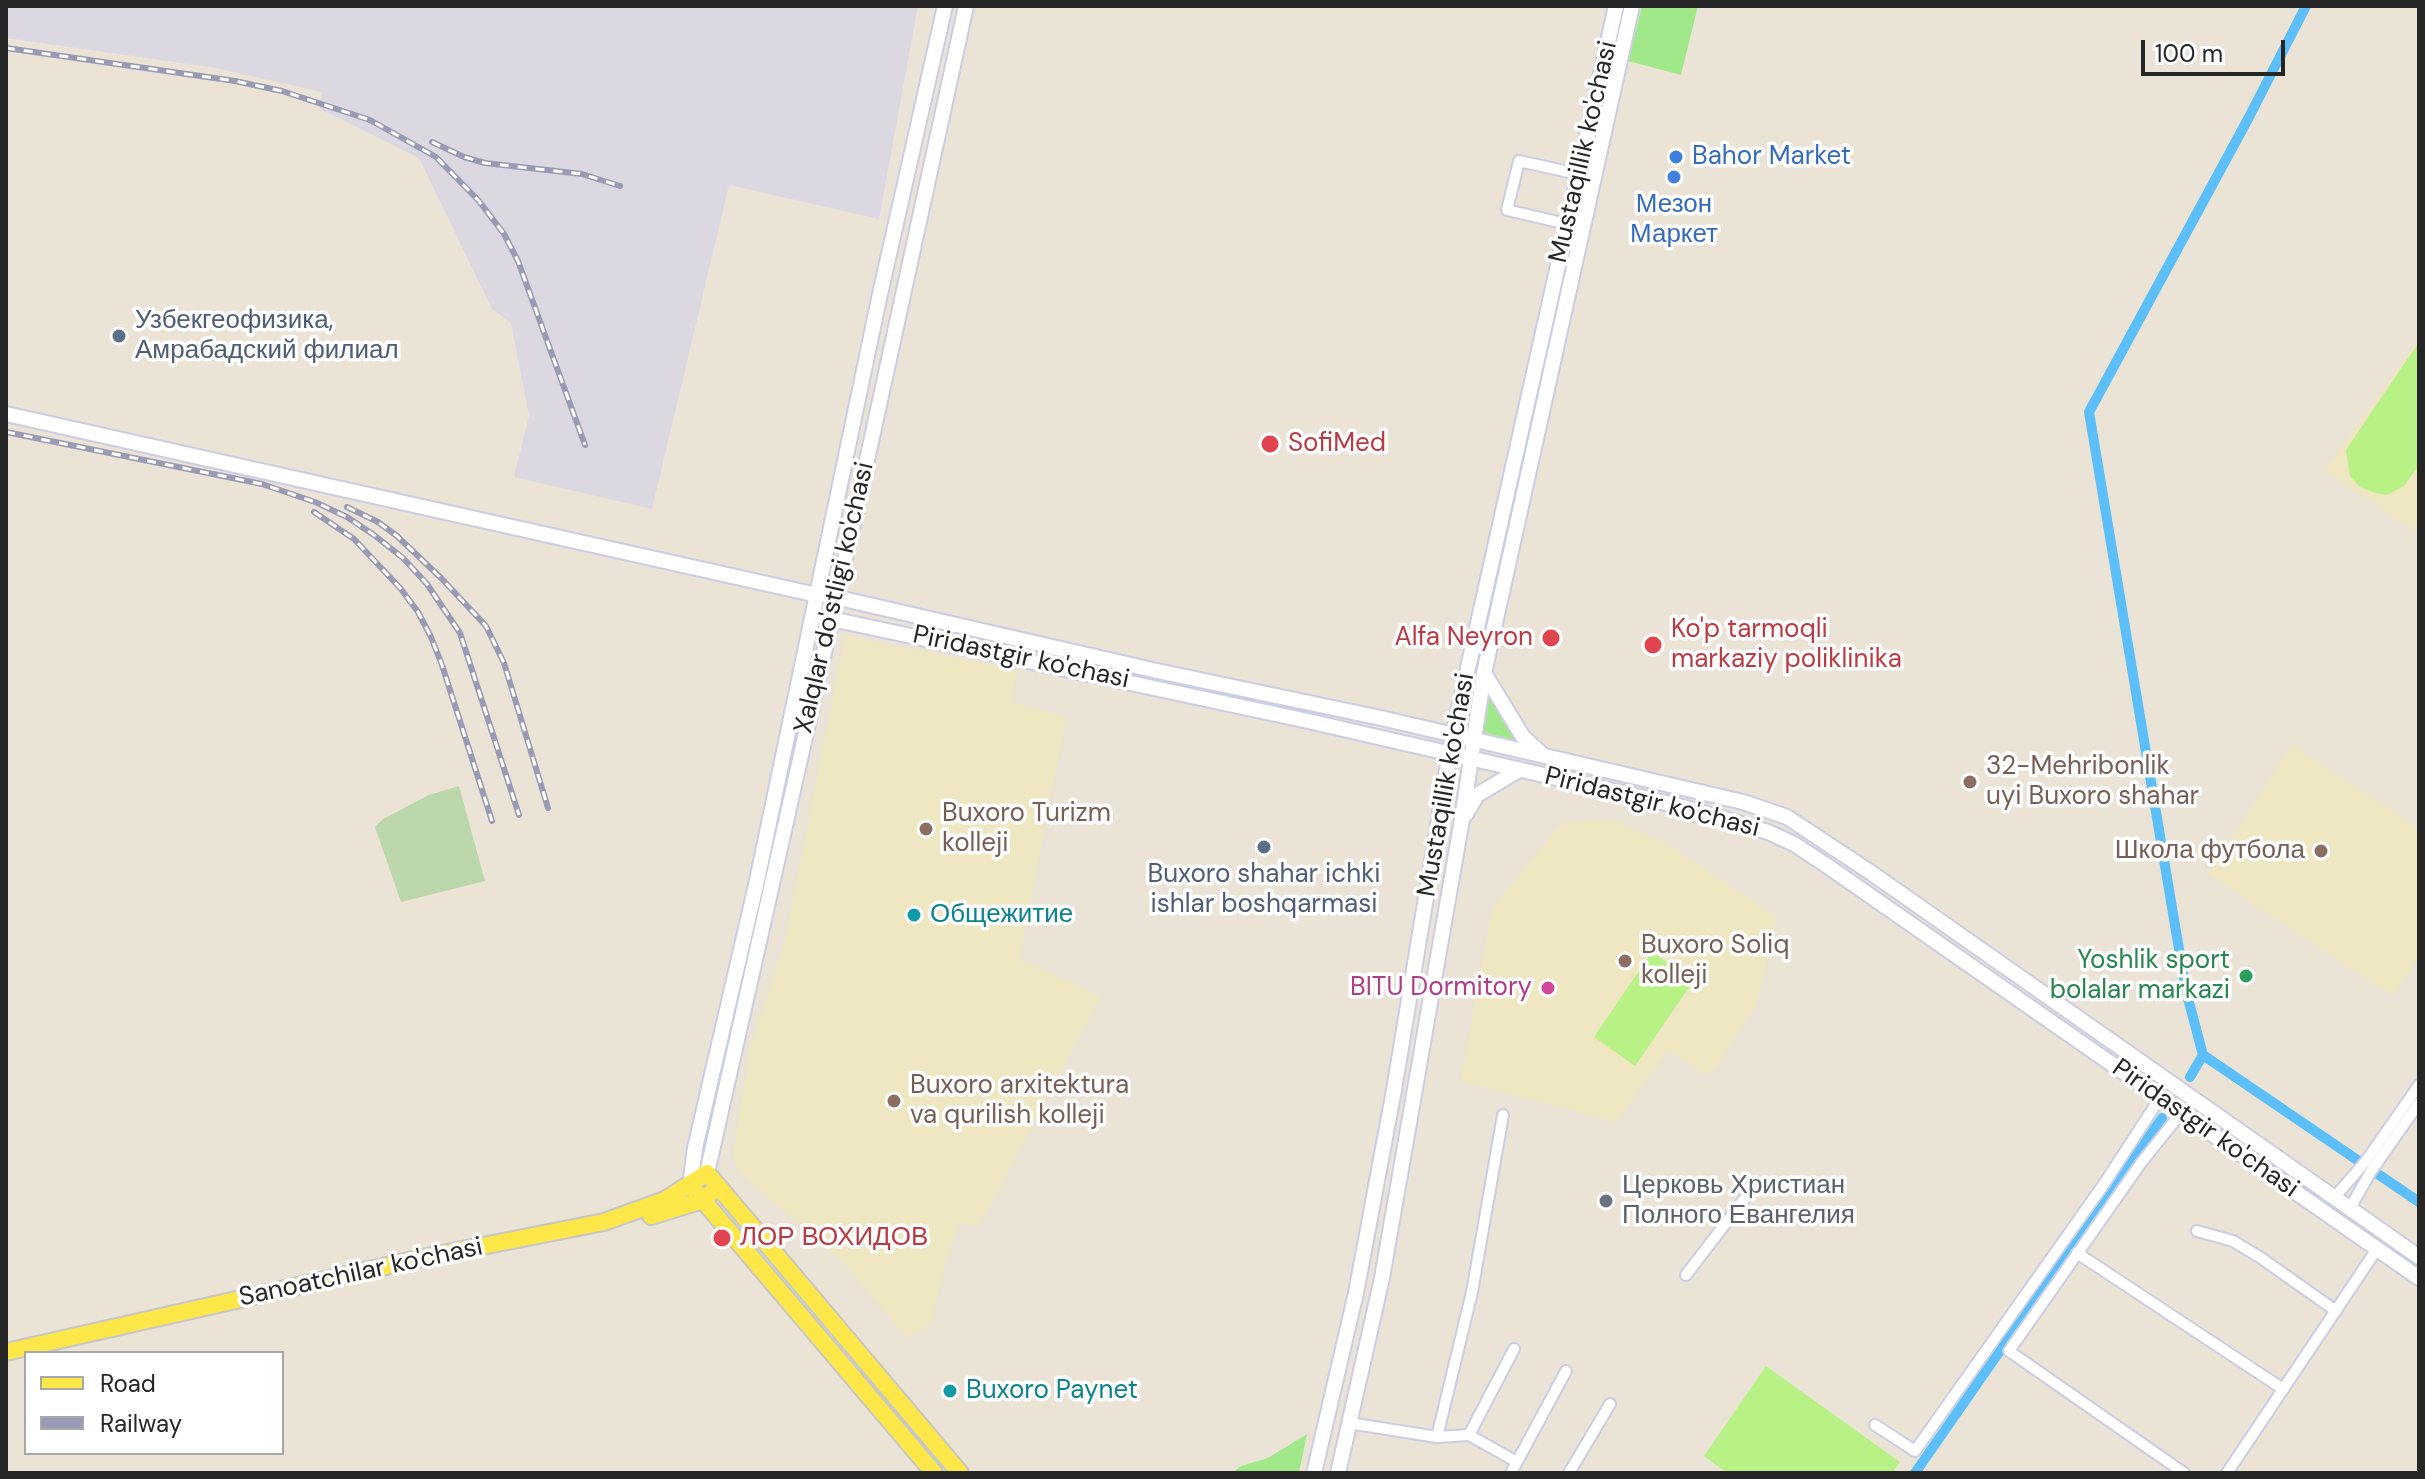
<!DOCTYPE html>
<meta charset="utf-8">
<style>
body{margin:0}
#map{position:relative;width:2425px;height:1479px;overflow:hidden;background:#ebe4d6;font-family:"DM Sans",sans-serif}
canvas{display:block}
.frame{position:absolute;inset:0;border:8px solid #262626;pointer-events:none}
.legend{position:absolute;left:24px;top:1351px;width:260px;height:104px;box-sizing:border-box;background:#fff;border:2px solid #a8a8a8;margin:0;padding:10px 14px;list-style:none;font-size:24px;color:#262626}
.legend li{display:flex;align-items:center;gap:16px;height:40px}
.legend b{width:40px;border:2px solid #a8a8a8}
.scale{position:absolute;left:2141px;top:40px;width:144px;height:36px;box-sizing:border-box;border:4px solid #262626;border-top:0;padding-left:10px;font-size:24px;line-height:28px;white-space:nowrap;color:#262626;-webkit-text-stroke:6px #fff;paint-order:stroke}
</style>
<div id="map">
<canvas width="2425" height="1479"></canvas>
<div class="frame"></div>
<ul class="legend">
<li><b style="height:10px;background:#fee748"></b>Road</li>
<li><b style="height:10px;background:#999ab3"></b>Railway</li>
</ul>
<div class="scale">100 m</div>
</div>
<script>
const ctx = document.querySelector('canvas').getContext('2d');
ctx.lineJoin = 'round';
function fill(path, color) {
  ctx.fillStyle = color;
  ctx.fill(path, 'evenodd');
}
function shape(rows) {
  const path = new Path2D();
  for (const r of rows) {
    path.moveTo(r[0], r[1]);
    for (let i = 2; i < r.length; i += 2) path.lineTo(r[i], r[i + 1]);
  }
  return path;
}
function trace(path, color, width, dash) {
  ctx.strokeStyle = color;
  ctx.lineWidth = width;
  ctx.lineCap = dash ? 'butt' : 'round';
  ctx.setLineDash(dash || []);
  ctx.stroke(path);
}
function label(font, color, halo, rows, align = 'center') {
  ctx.font = font + ' "DM Sans",sans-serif';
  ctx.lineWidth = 7;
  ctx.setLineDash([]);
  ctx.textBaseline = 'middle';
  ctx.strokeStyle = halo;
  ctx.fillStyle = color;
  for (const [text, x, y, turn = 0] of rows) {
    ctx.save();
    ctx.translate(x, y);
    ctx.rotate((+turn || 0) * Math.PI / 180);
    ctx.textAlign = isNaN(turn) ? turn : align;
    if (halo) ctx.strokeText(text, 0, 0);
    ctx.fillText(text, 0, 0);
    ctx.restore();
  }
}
fill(shape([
 [6,6,918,6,879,219,729,185,652,509,514,477,529,416,511,323,492,309,419,158,320,109,322,92,216,68,6,38]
]), '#dcd8e2');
fill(shape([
 [2419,340,2419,534,2325,470],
 [845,636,1017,670,1011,702,1066,717,1016,975,1021,960,1101,996,978,1228,959,1222,946,1261,931,1323,907,1338,843,1262,746,1178,736,1165,733,1155,751,1047,785,941],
 [2292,745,2419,828,2419,957,2393,996,2208,874],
 [1610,819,1669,845,1777,917,1757,1004,1713,1071,1704,1074,1668,1050,1616,1122,1461,1081,1492,908,1562,823]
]), '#efe6c2');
fill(shape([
 [1642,6,1698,6,1681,75,1628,61],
 [1487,685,1520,741,1481,732],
 [1307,1434,1299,1473,1232,1473,1241,1466,1268,1458]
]), '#a1e88b');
fill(shape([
 [459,786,485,881,401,902,375,827,383,819,429,795]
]), '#bcd7ab');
fill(shape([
 [2419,342,2419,465,2404,486,2387,495,2375,493,2360,487,2350,476,2346,450],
 [1652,952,1694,980,1635,1066,1594,1037],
 [1766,1366,1900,1462,1892,1473,1727,1473,1704,1456]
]), '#b8f186');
trace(shape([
 [2203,1055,2419,1202],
 [2190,1077,2203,1055,2186,991,2089,412,2248,119,2306,6],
 [1915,1473,2162,1118]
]), '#5cbffa', 10);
const street = shape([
 [1567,224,1507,210,1519,161,1578,174],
 [2181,1113,2141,1163,2009,1351,2184,1473],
 [2334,1198,2366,1161,2419,1085],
 [2350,1208,2370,1173,2419,1103],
 [2197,1231,2233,1241,2261,1258,2336,1311],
 [2077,1253,2283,1389],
 [1686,1275,1755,1185],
 [1349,1423,1437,1437,1472,1292,1503,1115],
 [1875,1425,1915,1451,2104,1184,2160,1098],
 [1469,1435,1514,1349],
 [1437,1437,1469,1435,1517,1462],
 [1511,1473,1566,1371],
 [1569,1473,1610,1404],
 [2227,1473,2377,1249]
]);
const secondary = shape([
 [6,414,817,595],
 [817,593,1157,671,1381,718,1743,802,1787,817,1873,874,2419,1257],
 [813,615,1308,721,1683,807,1768,832,1794,844,1826,865,2419,1278],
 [1484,673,1523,737,1544,756],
 [1466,814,1477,795,1519,770],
 [707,1173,857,506,966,6],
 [690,1186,695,1148,756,885,880,294,945,6],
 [1314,1473,1356,1293,1394,1090,1453,735,1616,6],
 [1338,1473,1382,1278,1461,825,1484,673,1632,6]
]);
const primary = shape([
 [696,1192,934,1473],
 [651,1216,703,1200,718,1187],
 [6,1352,422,1258,604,1222,665,1200,707,1173,960,1473]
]);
trace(street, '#cbcde2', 14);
trace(secondary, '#cbcde2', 18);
trace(primary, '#c7c7c7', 20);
trace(street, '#fff', 10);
trace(secondary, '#fff', 14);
trace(primary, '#fee748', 16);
const rail = shape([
 [6,48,235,81,282,91,370,120,436,157,479,201,504,234,518,261,585,445],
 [432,142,464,157,485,163,582,174,620,186],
 [6,432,262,484,315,502,347,517,374,535,403,558,427,584,460,633,519,815],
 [347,507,378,522,397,536,441,578,486,626,504,663,548,808],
 [314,512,354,539,401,589,418,612,431,637,442,665,492,821]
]);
trace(rail, '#999ab3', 6);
trace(rail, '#fff', 3, [9]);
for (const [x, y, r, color] of [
 [1676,157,8,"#3f7fe0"],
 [1674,177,8,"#3f7fe0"],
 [119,336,8,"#5c6f8a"],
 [1270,444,10,"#e0444e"],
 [1551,638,10,"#e0444e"],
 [1653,645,10,"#e0444e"],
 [1970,782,8,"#8d6e63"],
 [926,829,8,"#8d6e63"],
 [1264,847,8,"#5c6f8a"],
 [2321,851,8,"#8d6e63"],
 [914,915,8,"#0f9aa8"],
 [1625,961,8,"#8d6e63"],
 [2246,976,8,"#2e9e5b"],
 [1548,988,8,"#d1479c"],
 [894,1101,8,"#8d6e63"],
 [1606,1201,8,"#6b7280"],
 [722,1238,10,"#e0444e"],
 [950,1391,8,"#0f9aa8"]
]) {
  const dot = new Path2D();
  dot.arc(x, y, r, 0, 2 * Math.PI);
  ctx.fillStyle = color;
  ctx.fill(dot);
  trace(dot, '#fff', 3);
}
label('26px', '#262626', '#fff', [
 ["Mustaqillik ko'chasi",1584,152,-77],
 ["Xalqlar do'stligi ko'chasi",835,598,-77],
 ["Piridastgir ko'chasi",1021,658,12],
 ["Mustaqillik ko'chasi",1447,785,-80],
 ["Piridastgir ko'chasi",1652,803,14],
 ["Piridastgir ko'chasi",2205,1129,35],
 ["Sanoatchilar ko'chasi",361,1273,-12]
]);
label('26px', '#366cbe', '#fff', [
 ["Bahor Market",1692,157],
 ["Мезон",1674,205,"center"],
 ["Маркет",1674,235,"center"]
], 'left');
label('26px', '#4e5e75', '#fff', [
 ["Узбекгеофизика,",135,321],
 ["Амрабадский филиал",135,351],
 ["Buxoro shahar ichki",1264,875,"center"],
 ["ishlar boshqarmasi",1264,905,"center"]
], 'left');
label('26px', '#be3a42', '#fff', [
 ["SofiMed",1288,444],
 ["Ko'p tarmoqli",1671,630],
 ["markaziy poliklinika",1671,660],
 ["Alfa Neyron",1533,638,"right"],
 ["ЛОР ВОХИДОВ",740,1238]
], 'left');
label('26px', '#785e54', '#fff', [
 ["32-Mehribonlik",1986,767],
 ["uyi Buxoro shahar",1986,797],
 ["Buxoro Turizm",942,814],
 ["kolleji",942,844],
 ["Школа футбола",2305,851,"right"],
 ["Buxoro Soliq",1641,946],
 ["kolleji",1641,976],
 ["Buxoro arxitektura",910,1086],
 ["va qurilish kolleji",910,1116]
], 'left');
label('26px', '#0d838f', '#fff', [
 ["Общежитие",930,915],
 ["Buxoro Paynet",966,1391]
], 'left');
label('26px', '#27864d', '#fff', [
 ["Yoshlik sport",2230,961],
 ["bolalar markazi",2230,991]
], 'right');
label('26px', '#b23c85', '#fff', [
 ["BITU Dormitory",1532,988]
], 'right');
label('26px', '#5b616d', '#fff', [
 ["Церковь Христиан",1622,1186],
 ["Полного Евангелия",1622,1216]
], 'left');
</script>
